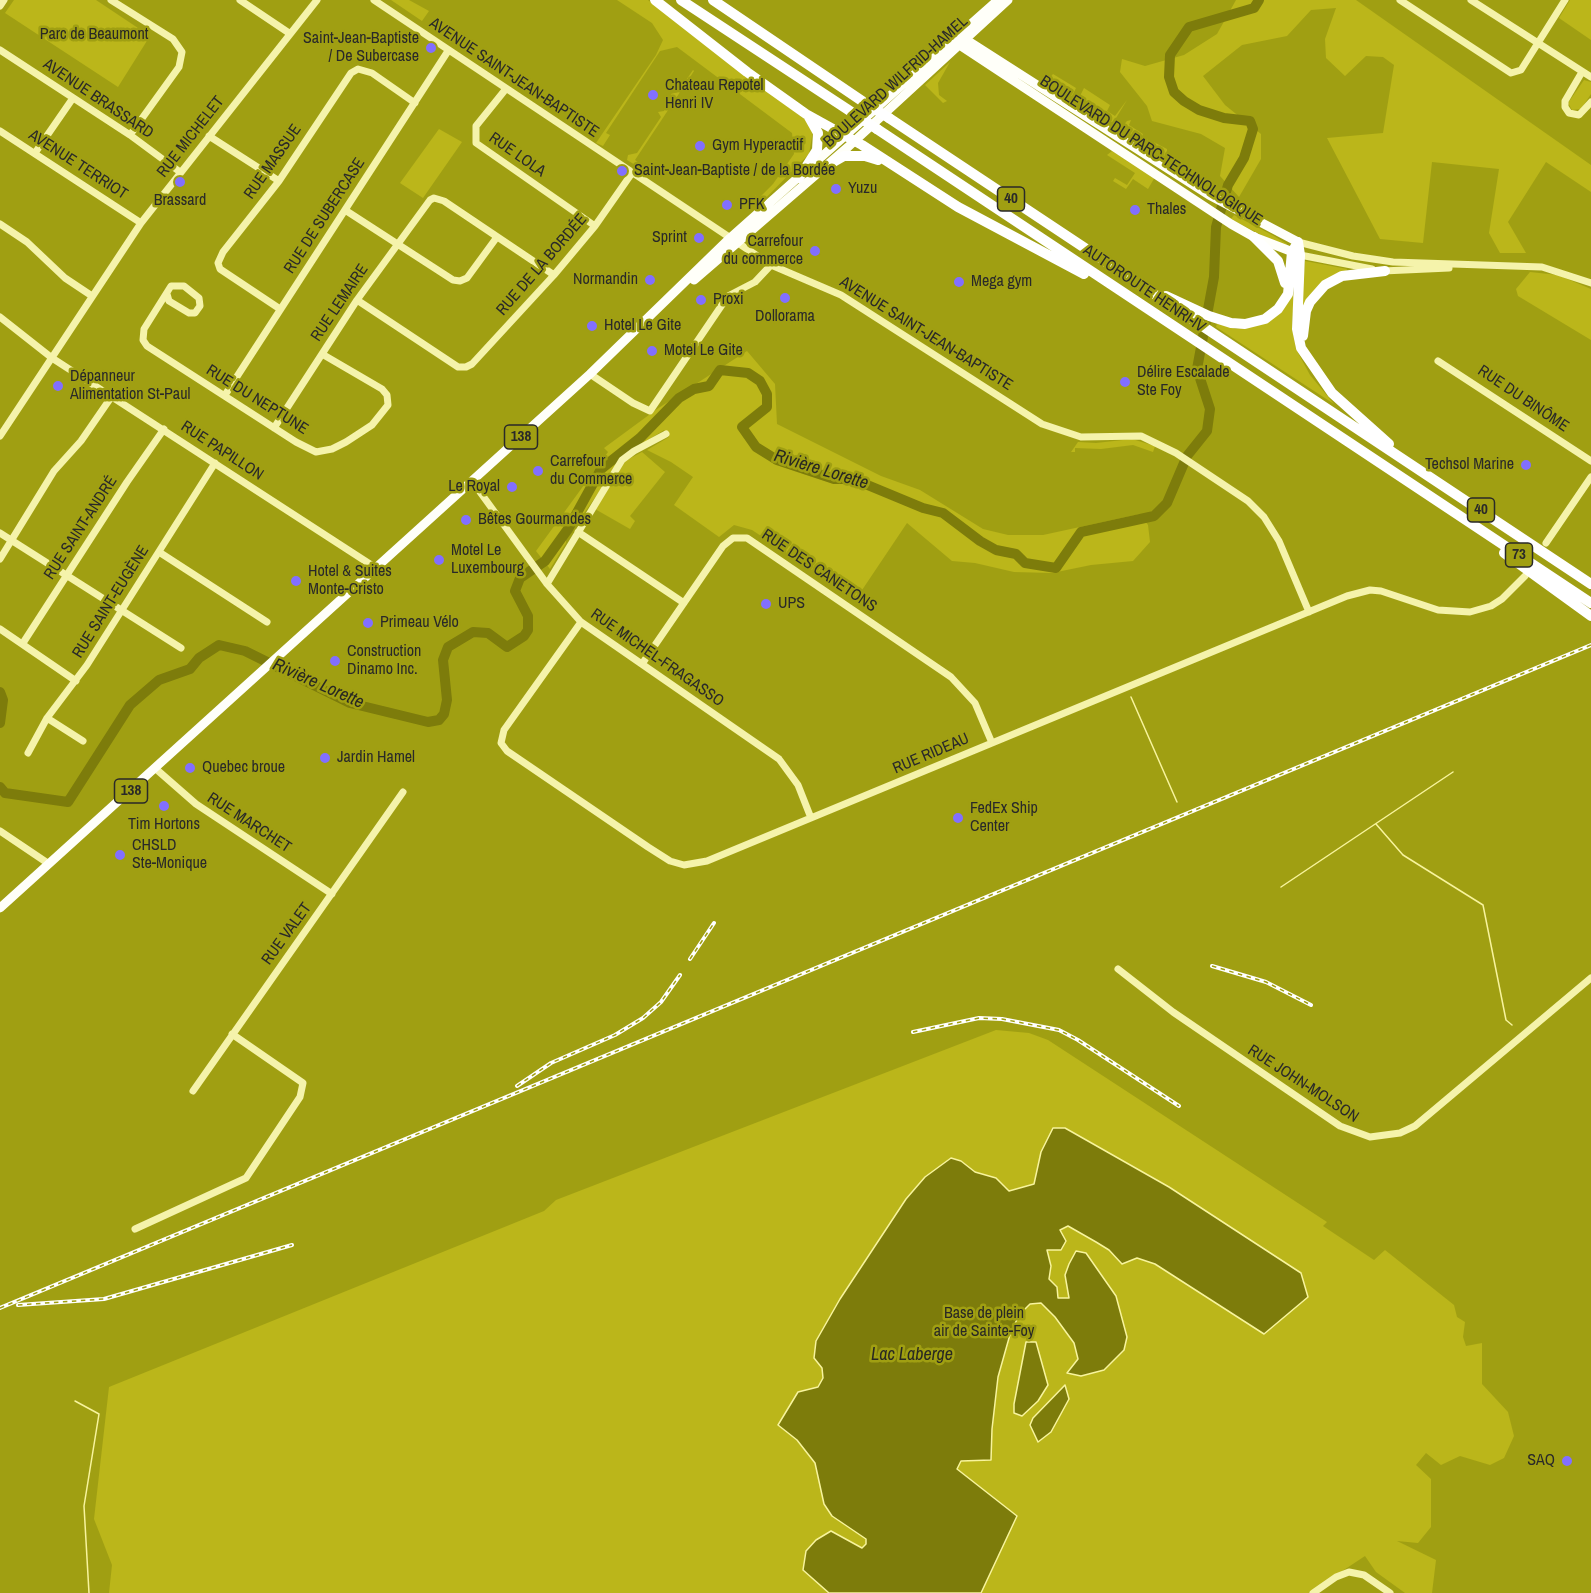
<!DOCTYPE html>
<meta charset="utf-8">
<style>
body{margin:0}
canvas{display:block;background:#a09f12}
</style>
<canvas width="1591" height="1593"></canvas>
<script>
const ctx = document.querySelector('canvas').getContext('2d');
ctx.lineJoin = 'round';
function fill(path, color) {
  ctx.fillStyle = color;
  ctx.fill(path, 'evenodd');
}
function shape(rows) {
  const path = new Path2D();
  for (const r of rows) {
    path.moveTo(r[0], r[1]);
    for (let i = 2; i < r.length; i += 2) path.lineTo(r[i], r[i + 1]);
  }
  return path;
}
function trace(path, color, width, dash) {
  ctx.strokeStyle = color;
  ctx.lineWidth = width;
  ctx.lineCap = dash ? 'butt' : 'round';
  ctx.setLineDash(dash || []);
  ctx.stroke(path);
}
function label(font, color, halo, rows, align = 'center') {
  ctx.font = font + ' "Archivo Narrow",sans-serif';
  ctx.lineWidth = 5;
  ctx.setLineDash([]);
  ctx.textBaseline = 'middle';
  ctx.strokeStyle = halo;
  ctx.fillStyle = color;
  for (const [text, x, y, turn = 0] of rows) {
    ctx.save();
    ctx.translate(x, y);
    ctx.rotate((+turn || 0) * Math.PI / 180);
    ctx.textAlign = isNaN(turn) ? turn : align;
    if (halo) ctx.strokeText(text, 0, 0);
    ctx.fillText(text, 0, 0);
    ctx.restore();
  }
}
fill(shape([
 [14,0,96,0,150,36,118,87,5,13],
 [391,0,409,0,429,11,422,21],
 [617,0,648,0,740,72,805,119,813,131,809,154,761,203,757,201,755,195,759,198,773,184,794,154,792,133,677,47,660,51,606,133,610,135,603,146,596,143,656,55,663,40,652,23],
 [1236,0,1356,0,1591,165,1591,192,1546,162,1508,222,1526,253,1500,253,1489,233,1499,169,1432,162,1423,243,1380,239,1327,138,1383,133,1394,65,1383,57,1366,56,1345,76,1326,58,1325,39,1336,8,1311,10,1287,36,1242,45,1203,76,1225,105,1261,134,1261,159,1239,197,1220,176,1225,148,1201,134,1152,121,1147,106,1120,72,1122,59,1145,66,1184,55,1217,34],
 [1570,0,1591,0,1591,40,1559,18],
 [950,62,938,83,939,95,947,101,943,103,925,85],
 [693,70,694,71,635,160,646,168,645,171,627,160,628,155,637,153,661,117,658,112,664,111,670,101,671,94,678,92],
 [1053,74,1076,88,1072,96,1048,80],
 [1584,80,1591,82,1591,94,1581,109,1572,110,1568,103],
 [1084,88,1110,105,1107,111,1115,116,1127,100,1113,123,1078,100],
 [1131,120,1129,125,1143,134,1142,136,1167,149,1167,159,1121,128,1127,121],
 [439,129,462,142,423,198,400,183],
 [1112,151,1155,177,1148,189,1133,179,1126,189,1113,181,1115,178,1127,185,1135,173,1107,155],
 [1234,215,1274,236,1287,244,1286,248,1231,219],
 [1305,261,1347,269,1346,272,1305,305,1301,305],
 [1530,272,1558,275,1591,289,1591,340,1518,296,1516,289],
 [1294,293,1292,328,1296,349,1310,375,1334,404,1216,327,1217,323,1236,329,1263,324],
 [747,351,775,384,777,424,881,476,920,490,983,529,1008,535,1043,535,1140,514,1148,525,1150,542,1133,561,1091,565,1052,573,1014,572,975,563,952,561,907,523,856,599,752,530,734,525,719,537,674,505,693,477,671,462,647,450,669,437,664,430,634,449,620,462,580,519,566,532,566,543,550,569,536,551,608,452,604,448,657,409],
 [1132,439,1155,446,1153,452,1133,445,1101,449,1075,448,1075,452,1071,452,1078,442,1096,443],
 [642,452,665,472,630,516,635,521,630,529,595,509,623,462],
 [996,1030,1029,1033,1048,1040,1327,1222,1323,1226,1374,1260,1385,1250,1454,1305,1457,1317,1465,1322,1463,1337,1466,1346,1482,1343,1482,1384,1508,1412,1514,1436,1504,1458,1490,1465,1460,1456,1441,1465,1426,1453,1416,1465,1431,1479,1431,1527,1418,1543,1397,1541,1436,1560,1432,1593,1405,1593,1376,1572,1365,1556,1309,1593,109,1593,112,1565,94,1519,109,1387,544,1211,556,1200]
]), '#bbb61a');
const water = shape([
 [1053,1128,1065,1128,1169,1187,1301,1273,1308,1297,1264,1334,1155,1264,1137,1258,1122,1264,1109,1250,1096,1242,1068,1226,1060,1230,1066,1241,1061,1250,1047,1250,1051,1266,1049,1279,1057,1287,1058,1298,1069,1298,1065,1275,1069,1264,1076,1251,1086,1253,1116,1296,1127,1337,1124,1350,1104,1370,1081,1376,1067,1373,1078,1359,1074,1343,1055,1317,1041,1303,1030,1304,1020,1314,1011,1331,998,1377,992,1429,991,1460,961,1461,957,1469,1017,1516,981,1593,829,1593,803,1570,806,1551,816,1540,831,1531,862,1548,866,1544,866,1539,832,1516,824,1504,815,1463,797,1440,778,1425,798,1392,818,1387,823,1378,822,1368,814,1358,816,1341,840,1299,906,1199,925,1177,951,1158,961,1161,975,1172,996,1178,1009,1191,1034,1184,1041,1152,1053,1128],
 [1026,1342,1036,1342,1048,1385,1038,1401,1022,1416,1014,1413,1014,1404,1026,1342],
 [1065,1385,1069,1399,1051,1432,1038,1442,1030,1425,1033,1418,1065,1385]
]);
fill(water, '#7d7c0b');
trace(water, '#f8f49d', 1.5);
trace(shape([
 [1131,697,1177,802],
 [1376,824,1403,855,1483,905,1506,1020,1512,1025],
 [1281,887,1453,772],
 [75,1401,99,1414,84,1506,89,1593]
]), '#f8f49d', 1.5);
trace(shape([
 [0,692,3,700,0,723],
 [0,787,5,793,68,802,130,705,159,680,190,669,199,658,219,645,245,651,350,703,428,722,439,720,444,714,447,700,443,660,448,647,473,632,488,633,507,647,524,636,528,630,528,616,515,591,520,578,545,561,568,529,601,469,640,438,679,398,694,389,709,386,720,370,748,373,760,381,767,394,767,407,742,427,756,447,777,460,834,479,853,479,923,508,943,513,980,541,996,550,1016,554,1025,563,1056,568,1081,532,1154,516,1167,503,1187,456,1207,431,1210,409,1197,369,1214,277,1216,227,1228,185,1244,158,1253,129,1250,121,1224,118,1199,110,1184,101,1174,92,1169,77,1170,55,1189,27,1254,8,1259,0]
]), '#7d7c0b', 10);
trace(shape([
 [111,0,173,39,182,52,179,67,130,135],
 [240,0,289,33],
 [374,0,771,265,841,295,1042,424,1081,437,1141,436,1176,453,1248,501,1264,517,1279,541,1309,612],
 [1400,0,1511,73,1521,70,1565,0],
 [1471,0,1591,77],
 [0,6,4,0],
 [0,50,130,135,180,172],
 [1582,72,1565,101,1565,107,1569,113,1579,115,1591,102],
 [505,90,476,126,476,143,595,226],
 [0,131,141,223],
 [209,136,279,181],
 [35,153,73,98],
 [345,210,453,280,460,281,467,278,497,237],
 [0,224,27,242,65,278,92,296],
 [1298,242,1353,256,1393,262,1542,267,1591,283],
 [1300,255,1372,269],
 [1383,271,1449,268],
 [167,294,169,301,189,313,195,313,200,306,199,298,184,286,171,286,144,329,143,340,147,346,296,442,316,452,332,449,346,442,372,425,388,405,387,395,382,389,322,354],
 [357,300,458,367,466,367,472,364,554,275,595,226,632,173],
 [280,309,220,269,218,263,223,252,279,181,351,73,358,69,372,73,415,103],
 [0,317,52,358,376,568],
 [1438,361,1591,461],
 [590,374,633,403,650,411,728,296,755,282,771,265],
 [225,395,448,51],
 [274,428,357,300,430,200,434,198,444,201,554,275],
 [0,436,141,223,317,0],
 [472,481,547,584,581,622,779,759,798,785,811,818],
 [578,532,684,603],
 [0,533,181,648],
 [1546,543,1591,477],
 [159,552,267,622],
 [0,559,54,471,81,441,112,396],
 [547,584,622,460,634,451,666,434],
 [581,622,504,730,501,743,507,751,648,847,670,861,684,865,707,861,1347,596,1370,590,1381,591,1438,610,1470,612,1491,606,1502,599,1525,576],
 [0,629,76,681],
 [23,643,127,482,164,429],
 [642,664,723,546,733,538,747,538,951,677,975,703,992,743],
 [47,718,83,741],
 [28,753,47,718,87,665,215,463],
 [156,769,196,804,332,894],
 [0,831,49,864],
 [1118,969,1173,1012,1340,1126,1370,1137,1400,1133,1415,1126,1591,978],
 [193,1091,403,792],
 [135,1229,246,1178,300,1097,303,1083,232,1034],
 [1313,1593,1336,1577,1349,1572,1364,1575,1390,1593]
]), '#f5f3ab', 7);
trace(shape([
 [962,37,1209,195,1298,242],
 [958,44,1231,224,1254,237,1298,254],
 [694,280,848,147,1008,0],
 [0,908,590,374,730,238,998,0]
]), '#fffff9', 9);
trace(shape([
 [655,0,747,72,806,114,862,145,958,207,1084,274],
 [681,0,853,113],
 [713,0,865,103],
 [889,118,1591,584],
 [877,129,1591,603],
 [823,168,844,156,865,156,878,160],
 [799,178,817,150,818,133,809,117],
 [1254,237,1278,261,1285,283],
 [1298,242,1300,255,1297,329,1301,348,1332,393,1389,444],
 [1166,296,1209,316,1231,323,1245,324,1265,319,1278,309,1288,294,1292,252,1298,242],
 [1303,336,1306,311,1310,302,1325,285,1342,276,1385,271],
 [1504,553,1591,616]
]), '#fff', 10);
const rail = shape([
 [690,959,714,923],
 [1212,966,1266,982,1311,1005],
 [913,1032,979,1018,1002,1019,1059,1030,1078,1040,1179,1106],
 [517,1086,551,1063,615,1035,643,1018,661,1002,680,975],
 [18,1305,104,1299,292,1245],
 [0,1308,1591,645]
]);
trace(rail, '#fff', 4);
trace(rail, '#a09f12', 1.5, [4.5]);
trace(shape([
 [865,103,889,118],
 [853,113,877,129]
]), '#fff', 10);
for (const [x, y, r, color] of [
 [431,48,6,"#826fff"],
 [653,95,6,"#826fff"],
 [700,146,6,"#826fff"],
 [622,171,6,"#826fff"],
 [180,182,6,"#826fff"],
 [836,189,6,"#826fff"],
 [727,205,6,"#826fff"],
 [1135,210,6,"#826fff"],
 [699,238,6,"#826fff"],
 [815,251,6,"#826fff"],
 [650,280,6,"#826fff"],
 [959,282,6,"#826fff"],
 [785,298,6,"#826fff"],
 [701,300,6,"#826fff"],
 [592,326,6,"#826fff"],
 [652,351,6,"#826fff"],
 [1125,382,6,"#826fff"],
 [58,386,6,"#826fff"],
 [1526,465,6,"#826fff"],
 [538,471,6,"#826fff"],
 [512,487,6,"#826fff"],
 [466,520,6,"#826fff"],
 [439,560,6,"#826fff"],
 [296,581,6,"#826fff"],
 [766,604,6,"#826fff"],
 [368,623,6,"#826fff"],
 [335,661,6,"#826fff"],
 [325,758,6,"#826fff"],
 [190,768,6,"#826fff"],
 [164,806,6,"#826fff"],
 [958,818,6,"#826fff"],
 [120,855,6,"#826fff"],
 [1567,1461,6,"#826fff"]
]) {
  const dot = new Path2D();
  dot.arc(x, y, r, 0, 2 * Math.PI);
  ctx.fillStyle = color;
  ctx.fill(dot);
  trace(dot, '#a09f12', 2);
}
for (const [x, y, w] of [
 [1011,199,27],
 [521,437,33],
 [1481,510,27],
 [1519,555,27],
 [131,791,33]
]) {
  const box = new Path2D();
  box.roundRect(x - w / 2, y - 12, w, 24, 4.5);
  ctx.fillStyle = '#a09f12';
  ctx.fill(box);
  trace(box, '#292929', 1.5);
}
label('bold 15px', '#292929', null, [
 ["40",1011,199],
 ["138",521,437],
 ["40",1481,510],
 ["73",1519,555],
 ["138",131,791]
]);
label('16px', '#292924', '#a09f12', [
 ["Parc de Beaumont",94,35],
 ["Base de plein",984,1314],
 ["air de Sainte-Foy",984,1332]
]);
label('16px', '#292929', '#a09f12', [
 ["Saint-Jean-Baptiste",419,39,"right"],
 ["/ De Subercase",419,57,"right"],
 ["Chateau Repotel",665,86],
 ["Henri IV",665,104],
 ["Gym Hyperactif",712,146],
 ["Saint-Jean-Baptiste / de la Bordée",634,171],
 ["Yuzu",848,189],
 ["Brassard",180,201,"center"],
 ["PFK",739,205],
 ["Thales",1147,210],
 ["Sprint",687,238,"right"],
 ["Carrefour",803,242,"right"],
 ["du commerce",803,260,"right"],
 ["Normandin",638,280,"right"],
 ["Mega gym",971,282],
 ["Proxi",713,300],
 ["Dollorama",785,317,"center"],
 ["Hotel Le Gite",604,326],
 ["Motel Le Gite",664,351],
 ["Délire Escalade",1137,373],
 ["Ste Foy",1137,391],
 ["Dépanneur",70,377],
 ["Alimentation St-Paul",70,395],
 ["Carrefour",550,462],
 ["du Commerce",550,480],
 ["Techsol Marine",1514,465,"right"],
 ["Le Royal",500,487,"right"],
 ["Bêtes Gourmandes",478,520],
 ["Motel Le",451,551],
 ["Luxembourg",451,569],
 ["Hotel & Suites",308,572],
 ["Monte-Cristo",308,590],
 ["UPS",778,604],
 ["Primeau Vélo",380,623],
 ["Construction",347,652],
 ["Dinamo Inc.",347,670],
 ["Jardin Hamel",337,758],
 ["Quebec broue",202,768],
 ["FedEx Ship",970,809],
 ["Center",970,827],
 ["Tim Hortons",164,825,"center"],
 ["CHSLD",132,846],
 ["Ste-Monique",132,864],
 ["SAQ",1555,1461,"right"]
], 'left');
label('16px', '#292929', '#a09f12', [
 ["AVENUE SAINT-JEAN-BAPTISTE",514,78,34],
 ["BOULEVARD WILFRID-HAMEL",896,82,-42],
 ["AVENUE BRASSARD",98,99,34],
 ["RUE MICHELET",191,137,-52],
 ["BOULEVARD DU PARC-TECHNOLOGIQUE",1151,151,33],
 ["RUE LOLA",517,155,35],
 ["RUE MASSUE",273,162,-55],
 ["AVENUE TERRIOT",78,165,33],
 ["RUE DE SUBERCASE",325,216,-57],
 ["RUE DE LA BORDÉE",542,265,-49],
 ["AUTOROUTE HENRI-IV",1144,289,34],
 ["RUE LEMAIRE",340,303,-56],
 ["AVENUE SAINT-JEAN-BAPTISTE",926,334,32],
 ["RUE DU BINÔME",1523,399,34],
 ["RUE DU NEPTUNE",257,400,32],
 ["RUE PAPILLON",222,451,33],
 ["RUE SAINT-ANDRÉ",81,528,-57],
 ["RUE DES CANETONS",819,571,34],
 ["RUE SAINT-EUGÈNE",111,602,-58],
 ["RUE MICHEL-FRAGASSO",657,658,35],
 ["RUE RIDEAU",931,754,-23],
 ["RUE MARCHET",249,823,33],
 ["RUE VALET",287,934,-54],
 ["RUE JOHN-MOLSON",1303,1084,33]
]);
label('italic 18px', '#282822', '#a09f12', [
 ["Rivière Lorette",821,470,17],
 ["Rivière Lorette",318,684,24],
 ["Lac Laberge",912,1355]
]);
</script>
